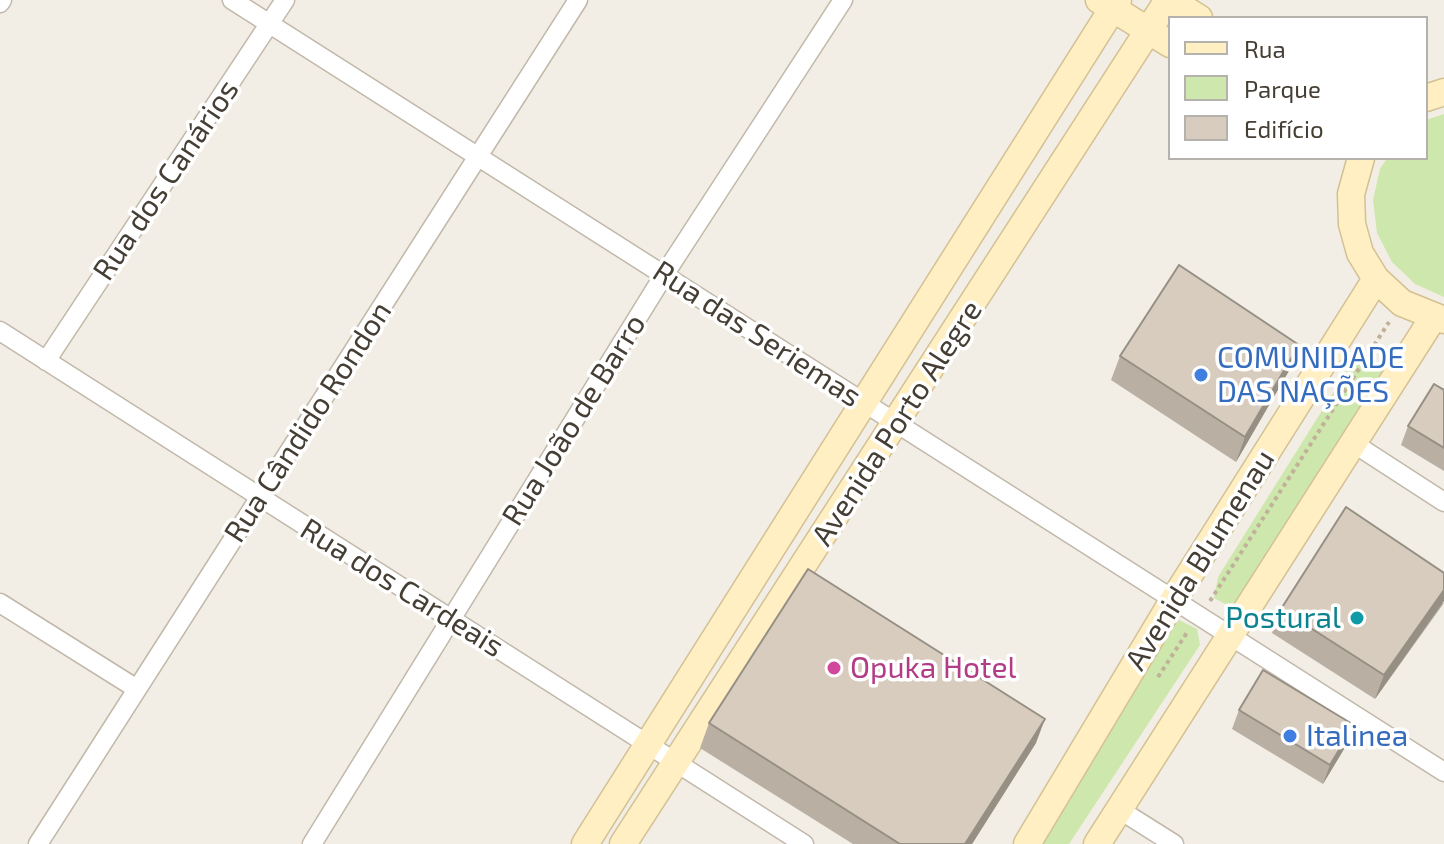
<!DOCTYPE html>
<meta charset="utf-8">
<style>
body{margin:0}
#map{position:relative;width:1444px;height:844px;overflow:hidden;background:#f2eee5;font-family:"Exo 2",sans-serif}
canvas{display:block}
.legend{position:absolute;left:1168px;top:16px;width:260px;height:144px;box-sizing:border-box;background:#fff;border:2px solid #b5b2ae;margin:0;padding:10px 14px;list-style:none;font-size:24px;color:#453e34}
.legend li{display:flex;align-items:center;gap:16px;height:40px}
.legend b{width:40px;border:2px solid #b5b2ae}
</style>
<div id="map">
<canvas width="1444" height="844"></canvas>
<ul class="legend">
<li><b style="height:10px;background:#ffefc2"></b>Rua</li>
<li><b style="height:22px;background:#cee7ad"></b>Parque</li>
<li><b style="height:22px;background:#d7ccbd"></b>Edifício</li>
</ul>
</div>
<script>
const ctx = document.querySelector('canvas').getContext('2d');
ctx.lineJoin = 'round';
function fill(path, color) {
  ctx.fillStyle = color;
  ctx.fill(path, 'evenodd');
}
function shape(rows) {
  const path = new Path2D();
  for (const r of rows) {
    path.moveTo(r[0], r[1]);
    for (let i = 2; i < r.length; i += 2) path.lineTo(r[i], r[i + 1]);
  }
  return path;
}
function trace(path, color, width, dash) {
  ctx.strokeStyle = color;
  ctx.lineWidth = width;
  ctx.lineCap = dash ? 'butt' : 'round';
  ctx.setLineDash(dash || []);
  ctx.stroke(path);
}
function label(font, color, halo, rows, align = 'center') {
  ctx.font = font + ' "Exo 2",sans-serif';
  ctx.lineWidth = 7;
  ctx.setLineDash([]);
  ctx.textBaseline = 'middle';
  ctx.strokeStyle = halo;
  ctx.fillStyle = color;
  for (const [text, x, y, turn = 0] of rows) {
    ctx.save();
    ctx.translate(x, y);
    ctx.rotate((+turn || 0) * Math.PI / 180);
    ctx.textAlign = isNaN(turn) ? turn : align;
    if (halo) ctx.strokeText(text, 0, 0);
    ctx.fillText(text, 0, 0);
    ctx.restore();
  }
}
fill(shape([
 [1444,114,1444,297,1415,284,1392,262,1377,233,1373,200,1380,169,1387,158,1426,158,1426,120],
 [1365,357,1386,370,1240,604,1231,607,1214,598,1218,577,1353,361],
 [1179,620,1197,629,1200,645,1069,844,1026,844,1169,625]
]), '#cee7ad');
const street = shape([
 [232,0,1444,772],
 [0,3,2,0],
 [0,331,804,844],
 [46,361,285,0],
 [1353,443,1444,502],
 [0,603,137,689],
 [1120,810,1174,844],
 [38,844,578,0],
 [312,844,664,275,843,0]
]);
const secondary = shape([
 [1099,0,1170,44],
 [1170,0,1199,18],
 [1426,98,1444,92],
 [1361,158,1351,194,1352,224,1360,253,1376,279,1402,303,1444,320],
 [585,844,1118,0],
 [623,844,1168,0],
 [1027,844,1174,599,1376,279],
 [1097,844,1433,318]
]);
trace(street, '#c1b8aa', 21);
trace(secondary, '#d3c194', 29);
trace(shape([
 [1210,601,1389,322],
 [1158,677,1188,631]
]), '#c0b198', 4, [4, 4]);
trace(street, '#fff', 18);
trace(secondary, '#ffefc2', 26);
fill(shape([
 [1120,356,1290,369,1236,462,1111,380],
 [1444,390,1444,471,1401,445,1408,426],
 [1444,603,1375,699,1272,633,1281,609],
 [1239,710,1354,725,1347,744,1323,784,1232,729],
 [709,723,1036,743,972,844,853,844,700,748]
]), '#b9afa3');
fill(shape([
 [1299,345,1290,369,1236,462,1245,437],
 [1444,590,1444,601,1375,699,1384,675],
 [1045,719,1036,743,972,844,965,844],
 [1354,725,1347,744,1323,784,1330,765]
]), '#968f84');
const building = shape([
 [1179,265,1299,345,1245,437,1120,356,1179,265],
 [1434,384,1444,390,1444,448,1408,426,1434,384],
 [1346,507,1444,573,1444,590,1384,675,1281,609,1346,507],
 [808,569,1045,719,965,844,900,844,709,723,808,569],
 [1263,670,1354,725,1330,765,1239,710,1263,670]
]);
fill(building, '#d7ccbd');
trace(building, '#968f84', 2);
for (const [x, y, r, color] of [
 [1201,375,8,"#3f7fe0"],
 [1357,618,8,"#0f9aa8"],
 [834,668,8,"#d1479c"],
 [1290,736,8,"#3f7fe0"]
]) {
  const dot = new Path2D();
  dot.arc(x, y, r, 0, 2 * Math.PI);
  ctx.fillStyle = color;
  ctx.fill(dot);
  trace(dot, '#fff', 3);
}
label('30px', '#453e34', '#fff', [
 ["Rua dos Canários",166,180,-56],
 ["Rua das Seriemas",757,334,33],
 ["Rua João de Barro",574,420,-58],
 ["Rua Cândido Rondon",308,422,-57],
 ["Avenida Porto Alegre",897,423,-57],
 ["Avenida Blumenau",1200,560,-58],
 ["Rua dos Cardeais",402,588,32]
]);
label('30px', '#366cbe', '#fff', [
 ["COMUNIDADE",1217,358],
 ["DAS NAÇÕES",1217,392],
 ["Italinea",1306,736]
], 'left');
label('30px', '#0d838f', '#fff', [
 ["Postural",1341,618]
], 'right');
label('30px', '#b23c85', '#fff', [
 ["Opuka Hotel",850,668]
], 'left');
</script>
